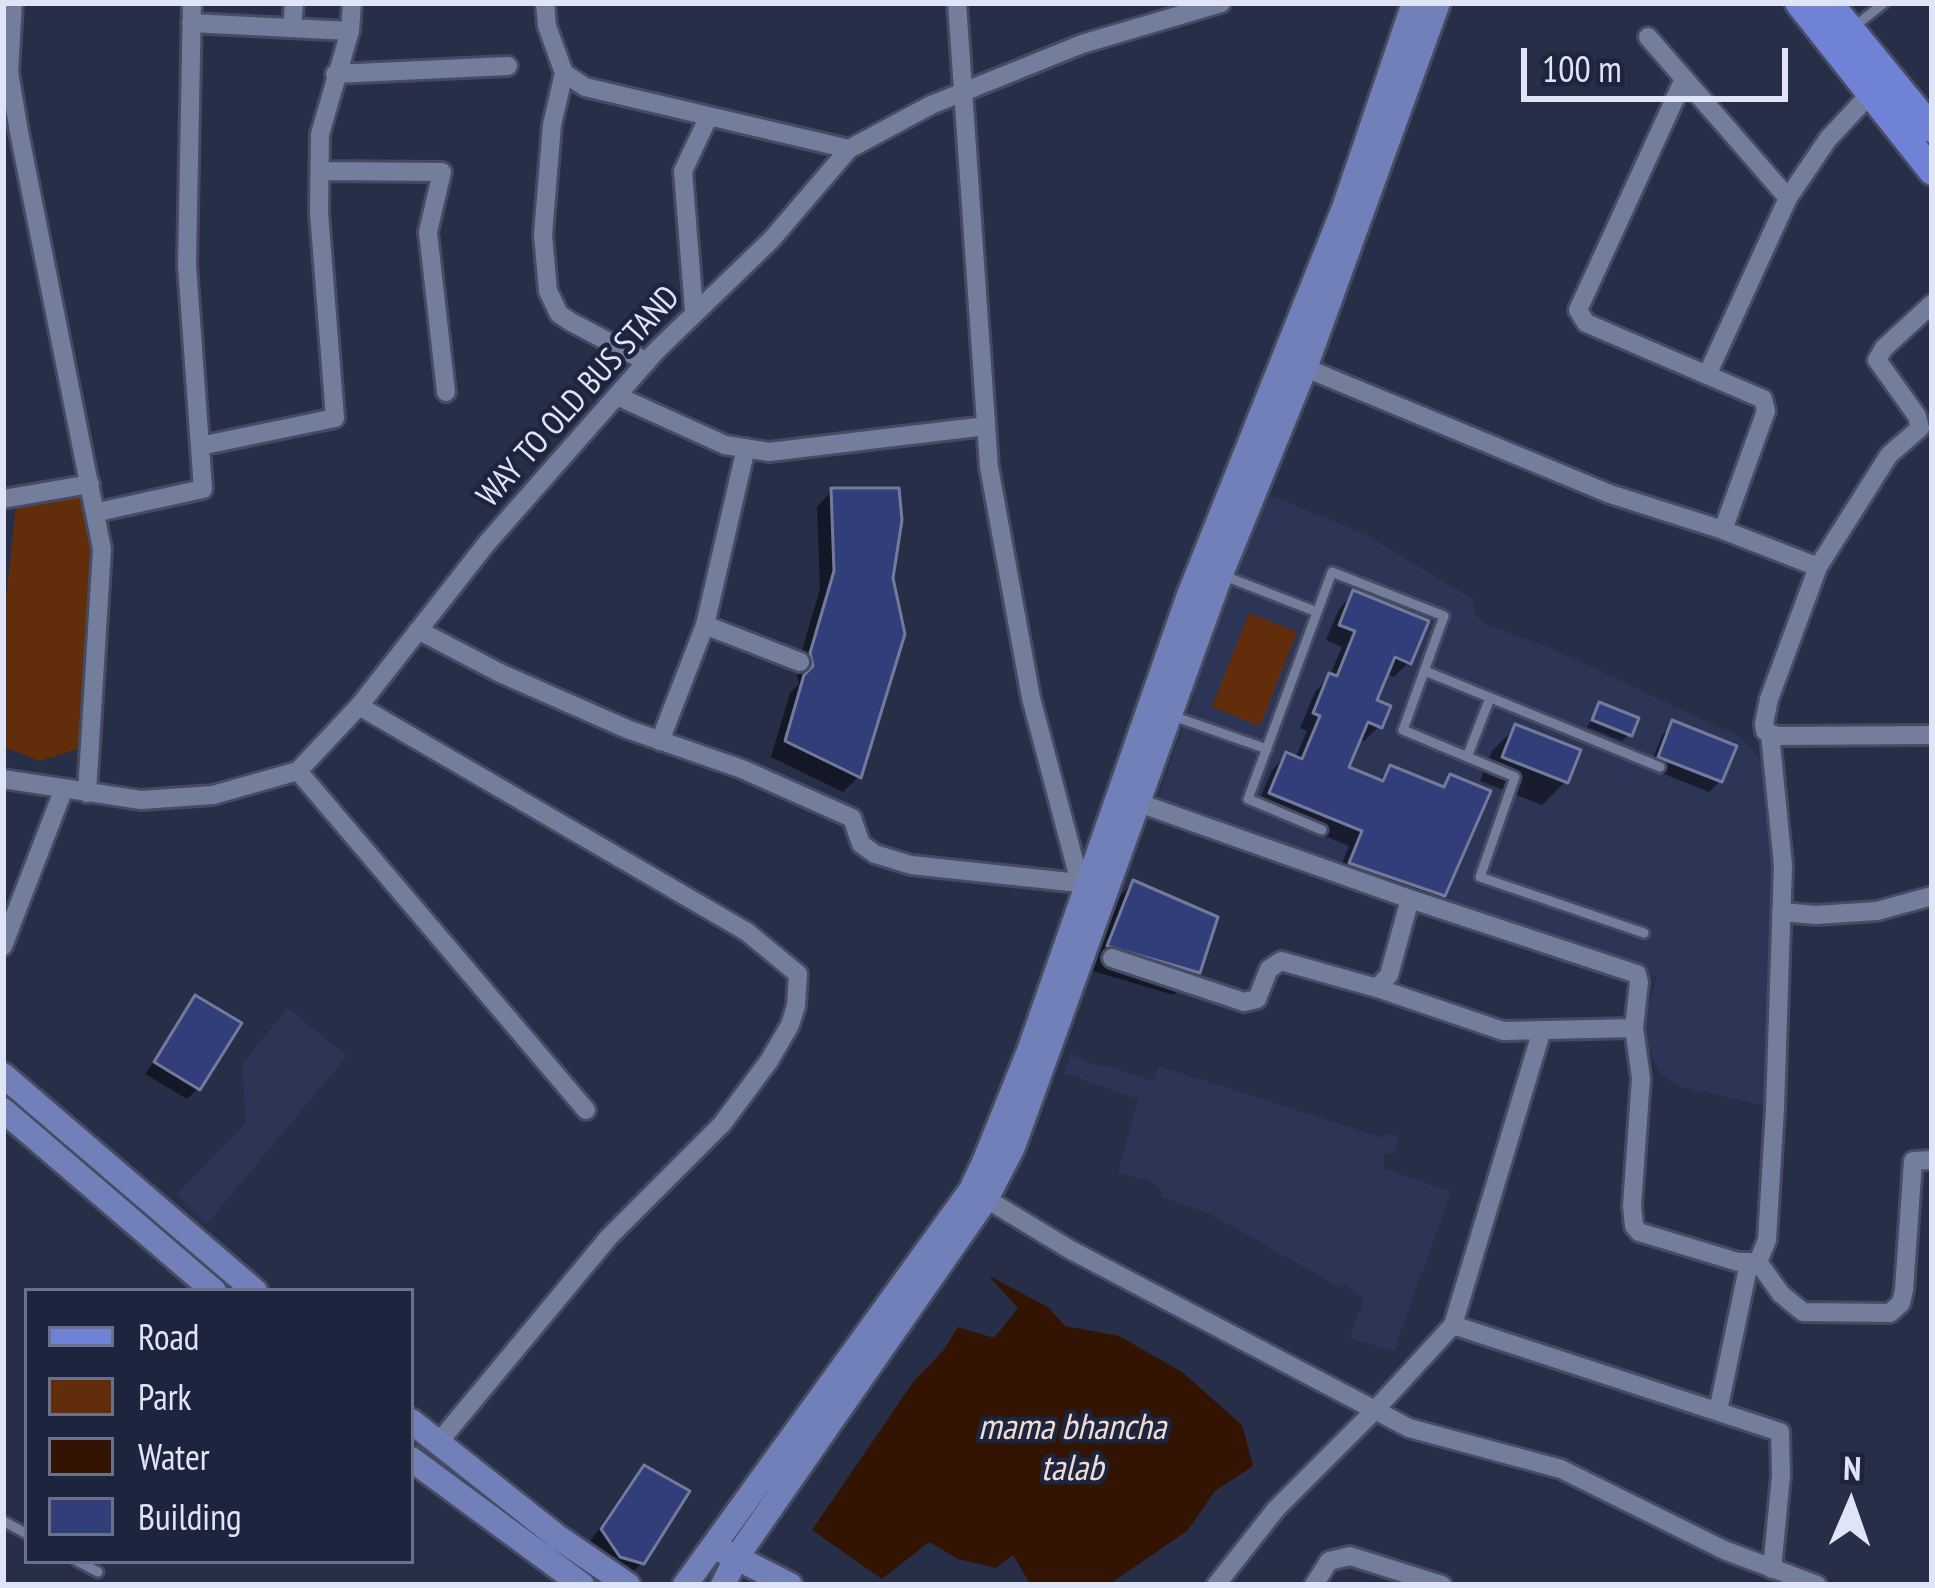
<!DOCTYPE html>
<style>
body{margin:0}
#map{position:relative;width:1935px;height:1588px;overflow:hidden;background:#262e48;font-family:"PT Sans Narrow",sans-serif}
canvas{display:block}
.frame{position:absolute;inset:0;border:6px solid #dfe5f6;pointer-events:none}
.legend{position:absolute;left:24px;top:1288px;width:390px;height:276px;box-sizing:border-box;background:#1d243e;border:3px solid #6b7188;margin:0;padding:15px 21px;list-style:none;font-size:36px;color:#dfe5f6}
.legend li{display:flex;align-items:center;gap:24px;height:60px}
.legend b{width:60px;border:3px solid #6b7188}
.north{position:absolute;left:1791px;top:1444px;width:120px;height:120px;-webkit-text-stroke:9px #1d243e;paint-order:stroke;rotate:2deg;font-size:33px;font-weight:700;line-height:48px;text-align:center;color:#dfe5f6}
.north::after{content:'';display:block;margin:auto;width:42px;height:54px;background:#dfe5f6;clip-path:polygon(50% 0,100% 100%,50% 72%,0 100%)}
.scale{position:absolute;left:1521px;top:48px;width:267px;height:54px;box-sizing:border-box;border:6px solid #dfe5f6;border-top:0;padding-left:15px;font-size:36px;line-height:42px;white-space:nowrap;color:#dfe5f6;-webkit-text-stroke:9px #1d243e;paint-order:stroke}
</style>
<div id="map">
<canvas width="1935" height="1588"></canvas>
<div class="frame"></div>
<ul class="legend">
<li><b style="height:15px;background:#7082d6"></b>Road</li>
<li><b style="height:33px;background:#612d0b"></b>Park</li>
<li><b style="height:33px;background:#331301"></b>Water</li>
<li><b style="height:33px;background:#313e79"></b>Building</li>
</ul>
<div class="north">N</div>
<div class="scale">100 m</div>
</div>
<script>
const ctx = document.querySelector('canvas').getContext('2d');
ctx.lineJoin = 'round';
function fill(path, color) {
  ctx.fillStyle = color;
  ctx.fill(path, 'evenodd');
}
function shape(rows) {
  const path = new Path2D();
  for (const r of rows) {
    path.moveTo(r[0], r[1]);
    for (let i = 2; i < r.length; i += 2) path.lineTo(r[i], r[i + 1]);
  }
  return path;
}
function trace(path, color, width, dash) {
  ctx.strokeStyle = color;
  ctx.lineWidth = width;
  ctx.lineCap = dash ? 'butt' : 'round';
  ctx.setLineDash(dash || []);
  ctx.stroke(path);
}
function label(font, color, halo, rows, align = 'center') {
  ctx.font = font + ' "PT Sans Narrow",sans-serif';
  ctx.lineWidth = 9;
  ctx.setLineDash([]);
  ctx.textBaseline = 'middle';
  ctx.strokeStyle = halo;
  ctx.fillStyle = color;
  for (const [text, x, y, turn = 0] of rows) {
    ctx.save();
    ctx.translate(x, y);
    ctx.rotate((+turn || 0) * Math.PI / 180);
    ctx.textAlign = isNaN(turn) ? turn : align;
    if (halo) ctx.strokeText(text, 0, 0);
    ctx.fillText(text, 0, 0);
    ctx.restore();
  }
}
fill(shape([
 [1269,495,1365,534,1473,599,1475,615,1487,625,1551,648,1742,738,1768,769,1791,892,1788,996,1775,1108,1682,1087,1661,1075,1641,1032,1657,977,1154,808,1194,697,1188,694],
 [288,1008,347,1056,207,1224,177,1194,246,1123,242,1064],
 [1071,1054,1093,1065,1108,1066,1153,1081,1159,1066,1384,1138,1387,1133,1396,1135,1399,1141,1394,1153,1384,1153,1384,1168,1451,1192,1394,1351,1349,1338,1364,1300,1346,1285,1341,1288,1210,1214,1161,1197,1162,1190,1147,1180,1118,1173,1138,1099,1064,1073]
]), '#2d3556');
fill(shape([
 [86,495,98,512,84,747,40,761,3,747,3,629,16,504],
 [1249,613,1297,632,1260,726,1212,707]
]), '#612d0b');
fill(shape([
 [989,1276,1048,1307,1065,1326,1119,1336,1182,1372,1242,1425,1253,1466,1215,1491,1187,1531,1108,1585,1031,1585,1013,1555,996,1568,958,1559,929,1542,882,1579,812,1530,914,1381,943,1351,958,1327,994,1338,1018,1308]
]), '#331301');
fill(shape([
 [832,491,890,578,902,634,858,777,843,792,771,757,790,693,799,684,796,671,820,589,817,507],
 [1354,593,1409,662,1394,677,1385,673,1373,701,1379,726,1364,741,1357,739,1345,769,1377,782,1390,768,1440,788,1450,778,1442,895,1427,910,1336,878,1349,846,1256,808,1272,770,1287,755,1295,759,1307,731,1300,728,1315,692,1329,677,1342,647,1326,640,1339,609],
 [1600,705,1629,734,1622,741,1587,727],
 [1673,724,1720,781,1709,792,1649,768,1662,735],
 [1515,728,1565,782,1542,805,1480,781,1492,751],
 [1133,883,1197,972,1174,995,1086,969,1110,906],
 [196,999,198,1088,187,1099,145,1074],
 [644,1469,642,1562,627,1578,587,1546,629,1484]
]), '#0007');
const building = shape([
 [831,488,899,488,902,520,893,578,905,634,861,778,785,741,804,675,813,666,810,653,834,571,831,488],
 [1353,590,1429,621,1411,664,1395,657,1377,700,1391,706,1382,728,1368,722,1349,767,1383,781,1390,765,1444,787,1450,774,1491,791,1445,896,1349,863,1362,831,1269,793,1286,752,1302,759,1320,716,1313,713,1329,673,1337,676,1355,631,1339,625,1353,590],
 [1599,702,1639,718,1632,736,1592,720,1599,702],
 [1672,720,1737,746,1722,782,1658,757,1672,720],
 [1515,724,1581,750,1568,783,1502,757,1515,724],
 [1133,880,1218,917,1200,973,1107,946,1133,880],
 [195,995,242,1023,200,1090,154,1062,195,995],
 [644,1465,690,1491,644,1564,620,1557,601,1529,644,1465]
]);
fill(building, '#313e79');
trace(building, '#727b9b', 3);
const lane = shape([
 [1855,26,1884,3],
 [1222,575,1317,612],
 [1425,671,1660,767],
 [1170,715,1267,749],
 [1467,757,1490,698],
 [1322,830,1248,799,1332,572,1444,616,1403,730,1515,777,1480,877,1644,933],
 [3,1521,27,1534],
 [77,1561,98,1572]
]);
const street = shape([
 [13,3,9,72,19,132,102,549,87,793],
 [545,3,547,26,564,73,585,87,849,149],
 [957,3,989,467,1031,698,1083,894],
 [191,23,350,31,320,134,319,212,335,418,200,446],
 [292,28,294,3],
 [350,31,352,3],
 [1648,37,1788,198],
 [564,73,552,125,543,235,548,291,559,314,571,322,647,362],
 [335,74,508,66],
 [1684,79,1578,310,1586,323,1763,399,1766,411,1723,530],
 [320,171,442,172,428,232,446,392],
 [1932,304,1884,348,1877,360,1917,416,1920,428,1889,455,1818,567,1769,699,1764,724,1765,731,1777,736,1932,735],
 [694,311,683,171,708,118],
 [1296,364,1610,494,1723,530,1818,567],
 [1708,373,1788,198,1828,139,1871,93],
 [617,396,725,445,769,452,986,426],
 [3,499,90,484],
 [98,512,203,489,187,265,192,3],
 [705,625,800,662],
 [418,630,500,673,627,729,742,769,852,818,861,844,875,854,911,865,1079,883],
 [359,706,747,932,798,974,796,1006,790,1025,769,1061,722,1124,609,1237,438,1443],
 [660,741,705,625,746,448],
 [298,771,586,1110],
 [3,779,141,800,213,795,298,771,359,706,487,543,656,351,772,239,849,149,931,105,1082,44,1221,3],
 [1139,803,1410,899,1637,974,1639,982,1634,1028,1641,1078,1632,1206,1634,1226,1639,1232,1738,1262,1758,1262,1767,1240,1775,1108,1783,865,1770,734],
 [1781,912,1816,915,1877,911,1932,896],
 [3,946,63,791],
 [1112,958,1244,1002,1257,999,1269,969,1281,961,1377,988,1389,975,1410,899],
 [1377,988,1503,1031,1634,1028],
 [975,1192,1069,1249,1409,1428,1561,1469,1724,1550,1817,1585],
 [1758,1262,1781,1294,1803,1312,1890,1313,1901,1303,1904,1290,1913,1161,1932,1160],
 [1453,1325,1542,1030],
 [1718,1411,1749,1263],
 [1216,1585,1276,1509,1376,1409,1453,1325,1780,1432,1781,1476,1772,1569],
 [1314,1585,1329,1561,1350,1556,1442,1585]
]);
const secondary = shape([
 [3,1075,255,1291],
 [3,1110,214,1291],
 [411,1421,559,1538,628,1585],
 [411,1459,582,1585],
 [723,1551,790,1585],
 [685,1585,971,1190,985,1160,1029,1051,1189,595,1344,208,1414,3],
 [723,1585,736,1558,986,1199,1013,1147,1221,574,1305,368,1438,3]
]);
const primary = shape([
 [1799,3,1932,171],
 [1829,3,1932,129]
]);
trace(lane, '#464b62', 15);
trace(street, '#464b62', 24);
trace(secondary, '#464b62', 30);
trace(primary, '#464b62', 33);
trace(lane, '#737d9c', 9);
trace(street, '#737d9c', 18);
trace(secondary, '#7280b9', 24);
trace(primary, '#7082d6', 27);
label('33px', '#dfe5f6', '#1d243e', [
 ["WAY TO OLD BUS STAND",579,397,-48]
]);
label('italic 36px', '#f0dcd2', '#1d243e', [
 ["mama bhancha",1072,1429],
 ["talab",1072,1470]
]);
</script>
